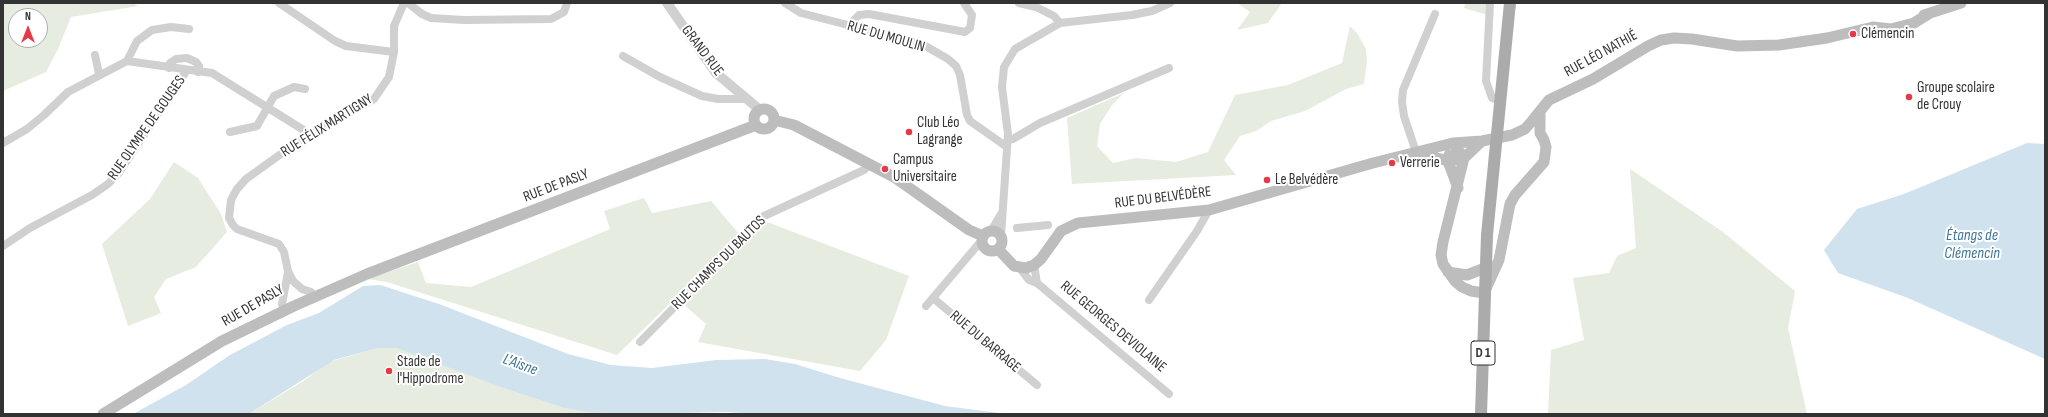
<!DOCTYPE html>
<meta charset="utf-8">
<style>
body{margin:0}
#map{position:relative;width:2048px;height:417px;overflow:hidden;background:#fff;font-family:"Sofia Sans Condensed",sans-serif}
canvas{display:block}
.frame{position:absolute;inset:0;border:4px solid #333;pointer-events:none}
.north{position:absolute;left:8px;top:8px;width:40px;height:40px;box-sizing:border-box;background:#fff;border:1px solid #adadad;border-radius:50%;rotate:0deg;font-size:11px;font-weight:700;line-height:16px;text-align:center;color:#333}
.north::after{content:'';display:block;margin:auto;width:14px;height:18px;background:#e63946;clip-path:polygon(50% 0,100% 100%,50% 72%,0 100%)}
</style>
<div id="map">
<canvas width="2048" height="417"></canvas>
<div class="frame"></div>
<div class="north">N</div>
</div>
<script>
const ctx = document.querySelector('canvas').getContext('2d');
ctx.lineJoin = 'round';
function fill(path, color) {
  ctx.fillStyle = color;
  ctx.fill(path, 'evenodd');
}
function shape(rows) {
  const path = new Path2D();
  for (const r of rows) {
    if (r.length === 3) {
      path.moveTo(r[0] + r[2], r[1]);
      path.arc(r[0], r[1], r[2], 0, 2 * Math.PI);
      continue;
    }
    path.moveTo(r[0], r[1]);
    for (let i = 2; i < r.length; i += 2) path.lineTo(r[i], r[i + 1]);
  }
  return path;
}
function trace(path, color, width, dash) {
  ctx.strokeStyle = color;
  ctx.lineWidth = width;
  ctx.lineCap = dash ? 'butt' : 'round';
  ctx.setLineDash(dash || []);
  ctx.stroke(path);
}
function label(font, color, halo, rows, align = 'center') {
  ctx.font = font + ' "Sofia Sans Condensed",sans-serif';
  ctx.lineWidth = 4;
  ctx.setLineDash([]);
  ctx.textBaseline = 'middle';
  ctx.strokeStyle = halo;
  ctx.fillStyle = color;
  for (const [text, x, y, turn = 0] of rows) {
    ctx.save();
    ctx.translate(x, y);
    ctx.rotate((+turn || 0) * Math.PI / 180);
    ctx.textAlign = isNaN(turn) ? turn : align;
    if (halo) ctx.strokeText(text, 0, 0);
    ctx.fillText(text, 0, 0);
    ctx.restore();
  }
}
fill(shape([
 [3,3,133,3,138,6,71,17,58,49,46,72,3,91],
 [16,16,40,16,40,40,16,40],
 [1237,3,1282,3,1268,23,1237,30,1250,12],
 [1465,3,1487,3,1487,15,1464,8],
 [1350,26,1357,33,1366,49,1367,62,1364,84,1346,89,1305,111,1271,121,1256,131,1240,136,1224,160,1236,175,1072,184,1067,118,1124,93,1112,105,1100,124,1097,146,1113,163,1136,158,1176,162,1208,152,1235,95,1288,85,1342,63],
 [174,162,198,178,221,214,227,232,196,267,166,279,154,297,161,313,128,326,102,244,150,199],
 [1630,169,1723,232,1795,291,1788,328,1807,414,1548,414,1551,350,1584,340,1573,278,1609,273,1617,256,1636,248],
 [644,198,652,213,711,201,740,235,617,355,387,282,368,279,418,262,426,283,471,287,610,229,604,211],
 [762,220,909,276,886,340,860,371,698,342,706,324,682,303],
 [378,348,397,348,409,350,497,385,564,408,641,414,249,414,302,382,329,362]
]), '#e6ecdf');
fill(shape([
 [2027,143,2045,144,2045,359,1908,298,1838,273,1824,250,1857,209,1904,194],
 [380,285,439,304,568,354,611,365,652,368,716,360,765,359,795,364,840,378,945,406,1007,414,756,414,727,412,631,414,588,412,564,408,501,387,397,348,378,348,334,360,249,414,133,414,186,385,230,355,287,325,319,313,363,286]
]), '#cfe2ee');
trace(shape([
 [279,3,335,41,346,46,394,52],
 [408,3,422,14,431,18,464,20,551,19,564,12,567,3],
 [785,3,801,13,922,44,948,59,956,66,960,75,967,115,970,121,1007,147],
 [1019,3,1036,7,1054,16,1060,23],
 [1490,3,1486,81,1492,98,1501,101],
 [848,26,859,15,869,14,965,32,970,28,972,15,964,3],
 [189,29,171,27,152,30,137,41,127,61,212,73,310,134],
 [95,55,99,74],
 [623,56,660,77,702,96,718,99,745,99],
 [169,68,170,63,176,59,187,58,196,62,199,66,198,72],
 [230,132,257,126,274,96,294,87,305,89],
 [1008,140,1013,139,1040,123,1169,68],
 [3,143,27,129,44,115,68,92,127,61],
 [1416,152,1404,116,1402,102,1403,90,1435,14],
 [1017,228,1048,225],
 [991,231,1001,214],
 [1001,236,1008,134,1002,87,1004,67,1015,49,1060,23,1132,15,1152,11,1170,3],
 [3,246,30,228,92,195,108,184,118,174,187,70],
 [1034,265,1037,283],
 [1020,268,1029,280,1037,283,1169,394],
 [311,292,302,289,293,281,288,271,284,252,279,244,237,229,233,225,229,218,231,200,237,189,246,179,299,141,374,99,389,77,394,52,394,26,404,3],
 [933,298,1037,385],
 [1149,300,1197,231,1209,210],
 [282,304,288,272],
 [926,306,982,240],
 [640,342,764,216,864,170,870,164]
]), '#d0d0d0', 8);
trace(shape([
 [667,3,716,73,760,110]
]), '#d0d0d0', 10);
trace(shape([
 [1924,15,1961,3],
 [764,119,10],
 [774,120,794,125,894,177,969,230,983,236],
 [1453,143,1464,158,1443,242,1441,255,1443,264,1455,281,1462,287,1471,291,1484,293,1499,260,1510,204,1515,195,1544,162,1546,147,1544,140,1540,133,1540,111],
 [1419,153,1448,161,1464,158,1482,141],
 [1449,155,1448,161,1458,188],
 [992,241,10],
 [998,249,1014,266,1026,268,1034,265,1041,259,1061,231,1078,223,1209,210,1373,163,1453,143,1482,141,1512,135,1525,129,1532,121,1549,100,1593,79,1648,46,1661,40,1674,38,1692,39,1737,46,1779,45,1827,38,1873,27,1891,29,1914,23,1930,13],
 [1448,272,1467,275,1485,268],
 [103,414,222,341,294,306,367,274,756,125]
]), '#bdbdbd', 11);
trace(shape([
 [1481,414,1487,235,1510,3]
]), '#ababab', 12);
for (const [x, y, r, color] of [
 [1853,34,4,"#e63946"],
 [1909,97,4,"#e63946"],
 [909,132,4,"#e63946"],
 [1392,163,4,"#e63946"],
 [885,169,4,"#e63946"],
 [1267,180,4,"#e63946"],
 [389,371,4,"#e63946"]
]) {
  const dot = new Path2D();
  dot.arc(x, y, r, 0, 2 * Math.PI);
  ctx.fillStyle = color;
  ctx.fill(dot);
  trace(dot, '#fff', 1.5);
}
for (const [x, y, w] of [
 [1483,353,24]
]) {
  const box = new Path2D();
  box.roundRect(x - w / 2, y - 12, w, 24, 3);
  ctx.fillStyle = '#fff';
  ctx.fill(box);
  trace(box, '#333', 1);
}
label('bold 14px', '#333', null, [
 ["D 1",1483,353]
]);
label('15px', '#333', '#fff', [
 ["Clémencin",1861,34],
 ["Groupe scolaire",1917,88],
 ["de Crouy",1917,105],
 ["Club Léo",917,123],
 ["Lagrange",917,140],
 ["Campus",893,160],
 ["Universitaire",893,177],
 ["Verrerie",1400,163],
 ["Le Belvédère",1275,180],
 ["Stade de",397,362],
 ["l'Hippodrome",397,379]
], 'left');
label('15px', '#333', '#fff', [
 ["RUE DU MOULIN",886,37,16],
 ["GRAND RUE",702,51,53],
 ["RUE LÉO NATHIÉ",1601,54,-29],
 ["RUE FÉLIX MARTIGNY",327,126,-32],
 ["RUE OLYMPE DE GOUGES",147,128,-55],
 ["RUE DE PASLY",556,186,-21],
 ["RUE DU BELVÉDÈRE",1163,198,-7],
 ["RUE CHAMPS DU BAUTOS",719,263,-45],
 ["RUE DE PASLY",253,306,-30],
 ["RUE GEORGES DEVIOLAINE",1113,327,40],
 ["RUE DU BARRAGE",985,342,40]
]);
label('italic 16px', '#3f7597', '#fff', [
 ["Étangs de",1972,236],
 ["Clémencin",1972,254],
 ["L'Aisne",520,365,20]
]);
</script>
